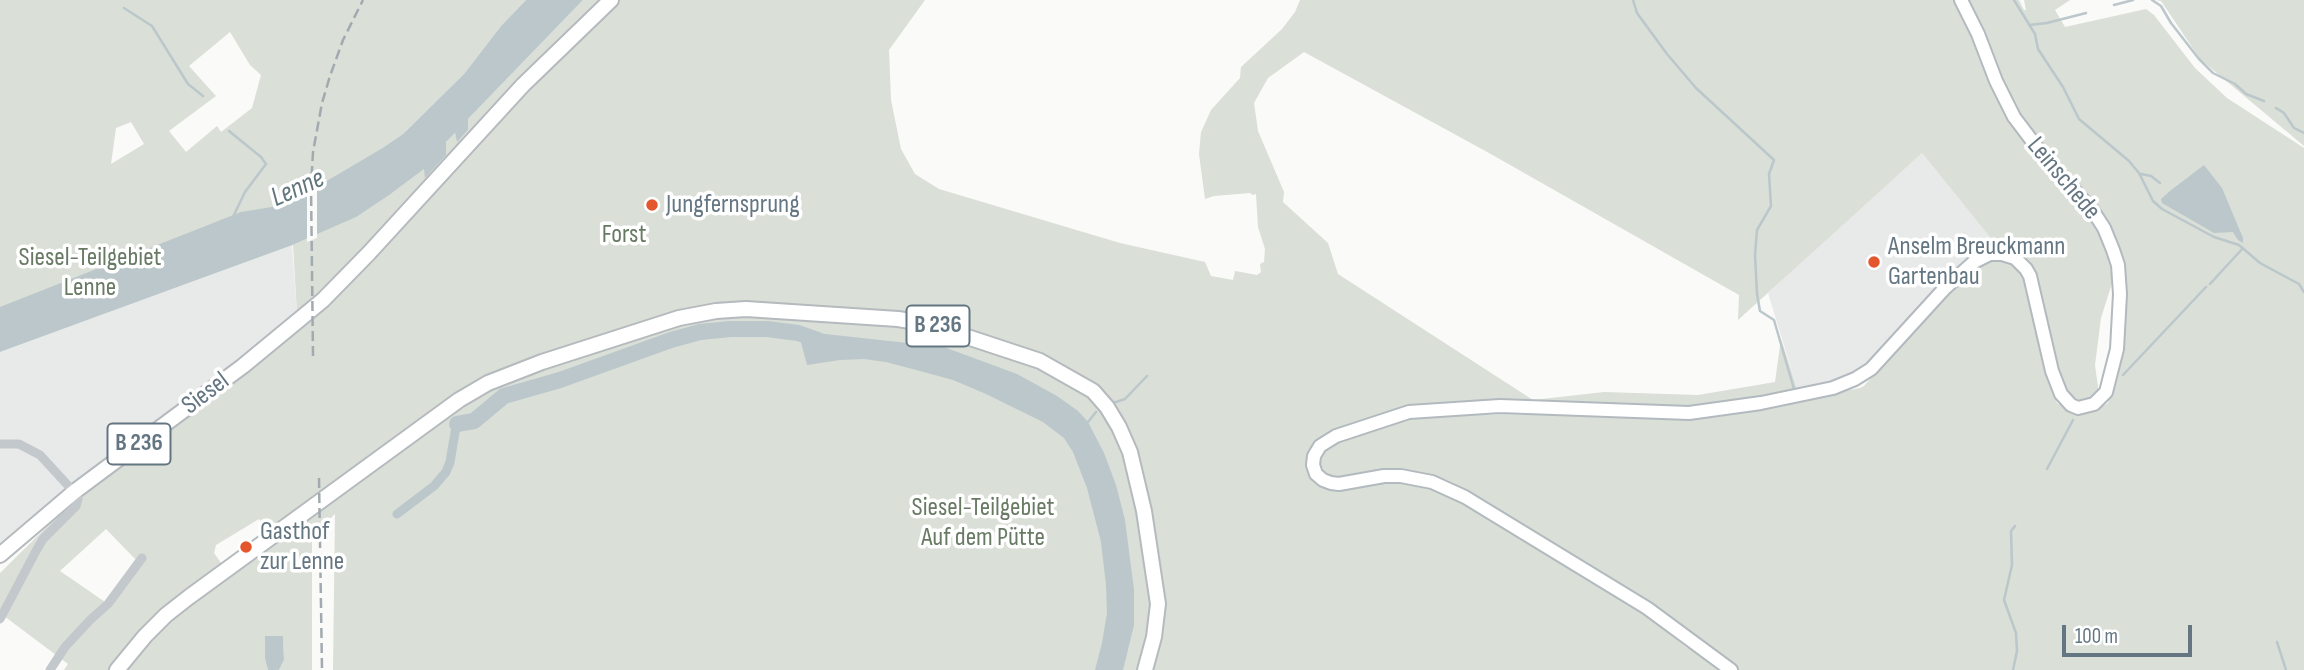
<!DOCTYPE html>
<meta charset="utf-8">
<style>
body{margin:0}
#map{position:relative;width:2304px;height:670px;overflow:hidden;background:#fafaf8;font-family:"Sofia Sans Condensed",sans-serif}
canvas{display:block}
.scale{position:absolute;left:2062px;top:625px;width:130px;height:32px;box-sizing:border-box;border:4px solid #657683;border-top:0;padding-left:9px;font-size:21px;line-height:24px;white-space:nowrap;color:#657683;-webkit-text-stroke:5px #fff;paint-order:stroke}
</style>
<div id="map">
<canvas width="2304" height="670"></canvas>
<div class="scale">100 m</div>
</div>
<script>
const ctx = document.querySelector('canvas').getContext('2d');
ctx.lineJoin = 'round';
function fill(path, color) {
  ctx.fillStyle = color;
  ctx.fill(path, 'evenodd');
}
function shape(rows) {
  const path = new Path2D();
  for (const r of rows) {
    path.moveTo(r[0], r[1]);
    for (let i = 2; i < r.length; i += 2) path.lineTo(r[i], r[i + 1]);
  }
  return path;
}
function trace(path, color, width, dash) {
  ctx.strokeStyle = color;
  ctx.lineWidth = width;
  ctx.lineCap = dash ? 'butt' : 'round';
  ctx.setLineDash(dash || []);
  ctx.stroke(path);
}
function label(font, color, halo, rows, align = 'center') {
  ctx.font = font + ' "Sofia Sans Condensed",sans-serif';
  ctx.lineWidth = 7;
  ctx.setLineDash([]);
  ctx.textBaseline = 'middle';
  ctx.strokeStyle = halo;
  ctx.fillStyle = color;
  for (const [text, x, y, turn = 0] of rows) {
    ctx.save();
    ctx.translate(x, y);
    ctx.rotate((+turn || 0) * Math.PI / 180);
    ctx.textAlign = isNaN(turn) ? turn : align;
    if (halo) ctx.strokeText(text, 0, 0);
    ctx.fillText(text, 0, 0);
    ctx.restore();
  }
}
fill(shape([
 [1922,153,1997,246,1987,248,1968,258,1943,281,1857,374,1798,391,1768,293,1845,221],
 [292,245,297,314,0,556,0,352]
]), '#e8e9e9');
fill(shape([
 [0,0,526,0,501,26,464,74,403,134,381,149,392,193,425,168,425,177,446,142,455,133,457,141,468,130,468,119,583,0,925,0,889,50,891,100,901,149,915,174,939,189,1120,243,1205,262,1211,276,1233,280,1235,271,1257,275,1261,272,1260,264,1264,262,1265,249,1258,227,1256,194,1253,195,1250,193,1214,196,1205,199,1199,154,1201,132,1211,110,1240,78,1241,67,1282,29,1295,12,1300,0,2019,0,2024,10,2026,10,2024,0,2070,0,2055,10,2065,27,2146,9,2154,15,2195,68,2227,98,2304,148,2304,670,333,670,335,514,312,536,312,670,279,670,284,660,283,636,265,637,265,659,268,670,64,670,68,664,0,613,0,573,80,494,297,314,293,245,0,351],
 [230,32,250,65,261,75,252,108,221,132,217,126,186,152,169,131,216,96,189,66],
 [1304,52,1489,153,1739,295,1738,320,1922,153,1997,246,2022,255,2031,267,2038,284,2056,370,2070,400,2081,405,2099,394,2095,365,2101,318,2114,277,2101,233,2120,265,2122,351,2108,403,2094,411,2077,414,2057,403,2048,375,2030,286,2020,269,2001,259,1989,259,1975,266,1913,329,1864,386,1860,388,1762,407,1687,419,1508,414,1412,417,1358,432,1326,448,1321,454,1320,463,1322,469,1330,477,1338,478,1366,473,1399,470,1423,473,1447,480,1469,491,1614,580,1698,638,1690,638,1687,648,1616,591,1449,493,1429,486,1401,480,1371,483,1314,479,1308,468,1307,456,1316,445,1333,432,1378,415,1407,407,1533,400,1690,407,1798,391,1781,339,1775,382,1698,395,1604,392,1533,400,1338,274,1328,243,1283,202,1284,192,1258,131,1254,103,1268,78],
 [131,122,144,144,111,164,116,128],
 [259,519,271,537,226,570,214,553,216,545],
 [106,529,139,563,108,604,60,571],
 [2156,0,2304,0,2304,146,2200,59,2161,1]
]), '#dadfd7');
fill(shape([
 [526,0,583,0,468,119,468,130,457,142,455,133,446,142,446,155,425,178,424,169,392,193,356,217,292,245,0,352,0,307,241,212,278,206,303,195,381,149,403,134,464,74,501,26],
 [2204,165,2222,188,2243,238,2243,243,2238,240,2233,232,2214,233,2162,203,2161,199,2170,191],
 [798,331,944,347,1017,374,1057,396,1078,411,1088,422,1104,453,1116,485,1125,520,1134,590,1134,625,1123,670,1095,670,1102,643,1107,613,1106,585,1101,542,1087,488,1073,452,1064,438,1043,422,986,394,953,380,920,371,886,362,864,359,840,360,807,365],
 [265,636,283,636,284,660,279,670,268,670,265,659]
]), '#bbc7cb');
fill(shape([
 [317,183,317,238,307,242,307,189]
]), '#fafaf8');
trace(shape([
 [1633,0,1637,13,1667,54,1696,88,1774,160,1769,174,1771,206,1757,230,1755,255,1757,294,1760,311,1774,320,1794,389],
 [2014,0,2035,34,2038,49,2063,87,2079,119,2129,161,2139,173,2153,201,2162,209,2214,237,2239,245,2260,263,2299,284,2304,292],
 [2152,0,2161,6,2171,23,2199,59,2213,73,2235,84,2246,94,2264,101],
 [2114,5,2133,0],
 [124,8,152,26,188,84,203,96],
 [2029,25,2047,23,2086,13],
 [2276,108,2284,113,2294,128,2304,133],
 [229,131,261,157,266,164,245,192,232,219],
 [2141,174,2151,176,2160,183],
 [2210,284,2243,248],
 [2123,375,2206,287],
 [1113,403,1125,399,1147,376],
 [1088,422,1096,412],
 [2047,469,2073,420],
 [2277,642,2286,670],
 [2013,670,2017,651,2016,633,2004,600,2012,565,2011,531,2015,526]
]), '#bbc7cb', 2.5);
trace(shape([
 [397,514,434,486,446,472,450,462,457,421]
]), '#bbc7cb', 9);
trace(shape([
 [457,424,474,421,504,396,560,380,671,340,700,332,730,329,767,329,798,333,818,340]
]), '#bbc7cb', 16);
const secondary = shape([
 [1731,670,1647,608,1465,497,1432,482,1401,476,1384,476,1339,484,1331,483,1323,480,1316,474,1313,465,1314,456,1320,446,1336,436,1409,412,1500,406,1689,413,1761,403,1833,388,1855,379,1871,369,1945,288,1974,262,1990,254,2002,254,2015,258,2026,269,2030,276,2052,371,2061,394,2071,405,2078,408,2094,404,2106,392,2117,349,2120,294,2118,265,2113,250,2104,228,2093,211,2042,154,2014,117,1996,81,1978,34,1961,0]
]);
const primary = shape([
 [0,555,74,492,243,366,323,300,369,253,523,85,611,0],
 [117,670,145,636,166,615,189,597,459,400,488,383,542,362,679,318,716,311,746,309,898,319,928,324,1040,361,1093,391,1107,407,1119,427,1130,452,1144,511,1158,604,1154,637,1145,670]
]);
trace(secondary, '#b3babf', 16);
trace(primary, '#b5babe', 18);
trace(shape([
 [0,444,19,444,40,455,74,492,78,499,76,506,43,539,36,551,0,619],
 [50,670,65,647,90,620,108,604,142,558]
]), '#c3c8cc', 9);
trace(secondary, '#fff', 12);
trace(primary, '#fff', 14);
trace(shape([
 [313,356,311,185,313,152,322,103,330,76,343,40,363,0],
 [319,478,322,670]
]), '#a2aab0', 2.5, [10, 5]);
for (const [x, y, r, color] of [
 [652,205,7,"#e4572e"],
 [1874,262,7,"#e4572e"],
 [246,547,7,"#e4572e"]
]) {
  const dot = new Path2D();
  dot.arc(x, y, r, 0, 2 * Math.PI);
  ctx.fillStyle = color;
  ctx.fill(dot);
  trace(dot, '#fff', 2.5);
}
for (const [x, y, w] of [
 [938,326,63],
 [139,444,63]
]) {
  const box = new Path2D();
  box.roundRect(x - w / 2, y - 20.5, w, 41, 5);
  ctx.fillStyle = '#fff';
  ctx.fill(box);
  trace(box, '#657683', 2);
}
label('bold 24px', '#657683', null, [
 ["B 236",938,326],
 ["B 236",139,444]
]);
label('26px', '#657683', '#fff', [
 ["Leinschede",2063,179,50],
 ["Siesel",206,394,-37]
]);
label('26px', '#657683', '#fff', [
 ["Jungfernsprung",666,205],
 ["Anselm Breuckmann",1888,247],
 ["Gartenbau",1888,277],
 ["Gasthof",260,532],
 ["zur Lenne",260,562]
], 'left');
label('26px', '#687a64', '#fff', [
 ["Forst",624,235],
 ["Siesel-Teilgebiet",90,258],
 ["Lenne",90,288],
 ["Siesel-Teilgebiet",983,508],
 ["Auf dem Pütte",983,538]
]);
label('italic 28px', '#60757c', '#fff', [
 ["Lenne",298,189,-24]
]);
</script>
